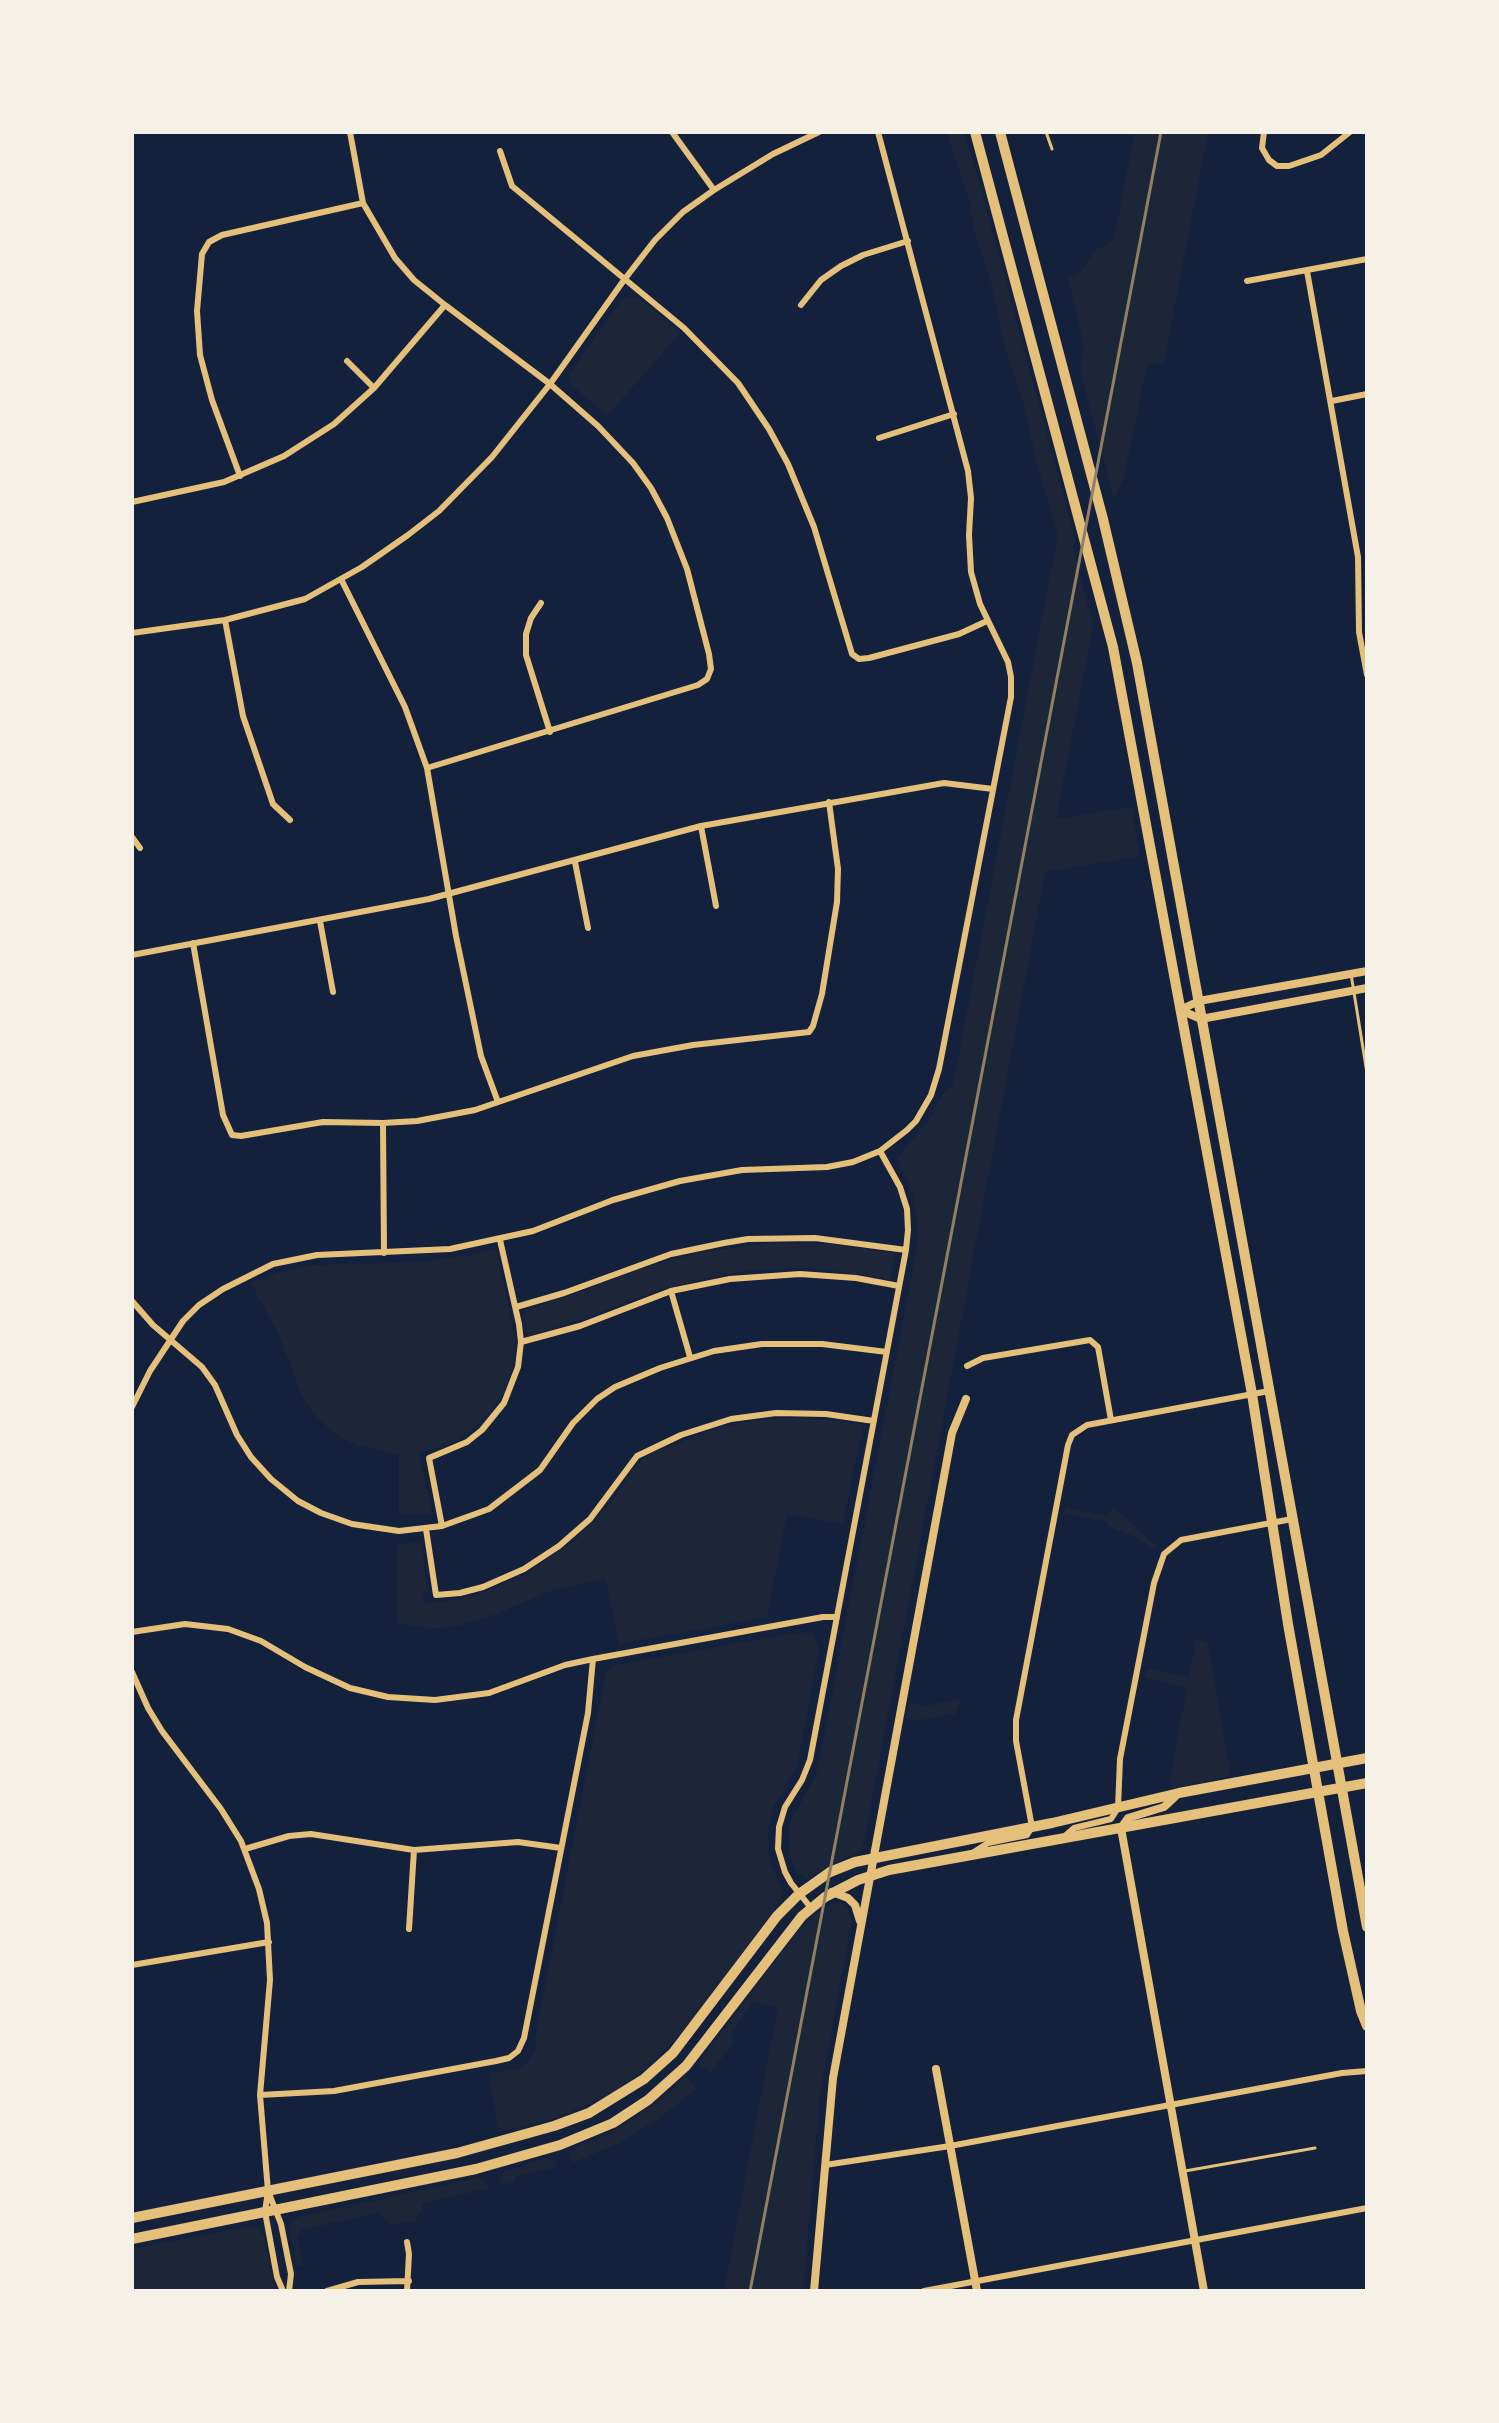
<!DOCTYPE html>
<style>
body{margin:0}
#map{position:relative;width:1499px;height:2423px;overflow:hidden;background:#14213d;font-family:Roboto,sans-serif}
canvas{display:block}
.frame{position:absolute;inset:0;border:134px solid #f6f1e7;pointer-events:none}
</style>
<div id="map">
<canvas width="1499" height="2423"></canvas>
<div class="frame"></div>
</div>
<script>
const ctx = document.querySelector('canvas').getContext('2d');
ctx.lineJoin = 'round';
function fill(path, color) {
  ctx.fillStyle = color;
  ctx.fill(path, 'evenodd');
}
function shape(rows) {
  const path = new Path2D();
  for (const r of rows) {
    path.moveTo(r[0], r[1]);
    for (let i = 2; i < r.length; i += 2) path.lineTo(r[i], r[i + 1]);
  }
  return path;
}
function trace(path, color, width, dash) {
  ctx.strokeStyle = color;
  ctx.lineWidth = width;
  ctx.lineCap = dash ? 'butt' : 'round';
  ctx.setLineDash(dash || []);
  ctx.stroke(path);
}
fill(shape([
 [947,132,963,132,972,156,1075,539,1073,546,1081,580,1093,625,1056,819,1132,807,1140,856,1045,872,864,1841,862,1851,806,1878,797,1873,789,1854,789,1824,815,1777,819,1763,919,1238,914,1195,899,1163,899,1156,931,1117,946,1089,953,1086,1058,535,1036,460,1023,401,1004,343,992,286,974,229,969,199],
 [1135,132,1208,132,1164,362,1147,365,1124,477,1114,499,1080,370,1084,345,1068,278,1080,273,1094,251,1114,240],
 [630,297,641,300,681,332,607,416,572,385,570,373,622,300],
 [772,1243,831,1244,895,1253,890,1279,819,1269,773,1269,730,1273,662,1289,577,1321,530,1335,525,1331,523,1313,526,1310,583,1291,640,1269,701,1252],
 [497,1250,515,1340,513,1365,505,1388,493,1409,470,1432,448,1445,419,1453,432,1514,399,1515,399,1455,357,1445,343,1439,320,1421,301,1394,280,1337,251,1283,277,1273,314,1265,425,1262],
 [782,1418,826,1419,863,1425,843,1524,787,1514,767,1617,619,1644,606,1579,555,1589,489,1617,457,1626,428,1629,397,1622,398,1544,421,1542,427,1589,422,1593,424,1605,482,1593,528,1573,574,1541,609,1505,639,1462,652,1453,712,1430,743,1422],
 [1114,1507,1156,1546,1154,1549,1134,1536,1109,1527,1107,1522,1065,1513,1066,1508,1107,1516],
 [801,1632,813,1635,819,1649,797,1767,774,1806,768,1828,769,1860,782,1890,780,1902,684,2030,648,2067,614,2091,583,2107,554,2118,499,2132,489,2073,521,2068,528,2063,535,2051,536,2033,606,1673,616,1665],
 [1196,1640,1207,1642,1231,1776,1172,1788,1170,1779,1187,1688,1145,1678,1147,1669,1189,1677],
 [961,1698,955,1714,915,1721,905,1719,908,1703,926,1706],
 [832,1903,841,1903,847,1907,852,1920,820,2093,803,2291,724,2291,778,2007,753,2002,731,2033,733,2043,711,2072,698,2064,793,1937,810,1918],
 [686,2076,696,2089,659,2119,617,2144,572,2163,570,2154,572,2149,606,2135,632,2120,662,2099],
 [546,2158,554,2160,557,2167,515,2177,515,2182,501,2185,500,2177,504,2172],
 [478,2178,485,2180,489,2188,424,2203,416,2221,402,2221,392,2226,379,2212,302,2230,297,2237,303,2265,297,2266,290,2231,291,2223,298,2217],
 [250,2226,258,2229,264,2237,275,2291,132,2291,132,2249]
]), '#1d2539');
trace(shape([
 [1046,132,1052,149],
 [1351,974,1367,1073],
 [1185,2171,1315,2148]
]), '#e5c07b', 3);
trace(shape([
 [350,132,363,203,395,258,414,280,445,305,550,384,598,426,633,463,651,488,667,518,687,569,709,654,711,669,707,679,698,685,427,768],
 [672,132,714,190],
 [1264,132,1262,148,1269,160,1277,166,1289,166,1321,155,1350,132],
 [500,151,512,186,684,328,738,383,769,429,788,464,814,527,852,654,859,659,869,658,959,634,987,621],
 [1307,271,1358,557,1359,632,1367,675],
 [1247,281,1367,259],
 [801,305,821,280,841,266,863,255,908,241],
 [347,361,374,388],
 [1332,401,1367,394],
 [879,438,954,414],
 [240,476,212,400,200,355,197,311,202,254,209,242,222,235,363,203],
 [132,502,224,482,284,456,334,424,374,388,445,305],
 [341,579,405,707,427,768,456,936,481,1056,498,1102],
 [541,603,531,618,526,634,526,655,550,732],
 [225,620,243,716,273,804,290,820],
 [132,633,225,620,305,599,362,567,408,535,439,511,492,457,550,384,624,280,655,240,683,212,714,190,773,154,819,132],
 [701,826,716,906],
 [132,837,140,848],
 [575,862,588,928],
 [320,921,333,992],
 [193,943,223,1115,232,1135,241,1136,323,1122,383,1123,417,1121,475,1110,633,1056,693,1045,809,1032,813,1026,822,994,837,902,838,869,829,802],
 [132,955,429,899,701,826,944,783,993,789],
 [383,1123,384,1253],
 [671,1291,690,1357],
 [132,1301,153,1325,202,1367,215,1385,237,1435,251,1457,271,1479,298,1501,321,1513,352,1524,399,1531,442,1526,489,1509,540,1470,573,1423,597,1399,615,1387,660,1368,714,1351,762,1344,822,1344,887,1352],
 [516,1307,564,1293,671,1254,724,1243,748,1239,815,1238,906,1250],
 [521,1342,580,1326,671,1291,730,1279,800,1274,856,1278,899,1286],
 [967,1366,983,1358,1090,1340,1098,1347,1111,1420],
 [132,1407,150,1371,183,1321,199,1305,223,1289,273,1264,317,1255,450,1249,533,1231,613,1200,680,1181,742,1170,827,1167,853,1162,880,1151,907,1130,916,1121,931,1095,939,1069,1011,697,1011,677,1008,662,980,604,971,572,969,535,971,498,968,471,878,132],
 [442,1526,429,1458,467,1442,482,1430,504,1403,518,1367,521,1342,519,1324,500,1240],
 [426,1529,436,1595,460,1593,483,1587,524,1569,559,1546,590,1519,637,1456,681,1435,731,1419,776,1413,826,1414,874,1421],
 [132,1632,185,1624,228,1629,261,1641,305,1667,350,1688,388,1697,435,1700,489,1693,565,1665,593,1659,823,1617,837,1617],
 [132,1672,148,1708,162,1731,221,1809,241,1841,259,1889,267,1923,270,1980,260,2095,268,2191,265,2212,277,2277,283,2291],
 [1066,1835,1074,1828,1111,1819,1118,1808,1120,1759,1154,1583,1164,1554,1181,1540,1292,1519],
 [245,1849,289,1836,311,1834,414,1850,518,1842,561,1848],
 [974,1852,988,1843,1027,1835,1032,1827,1016,1741,1016,1720,1068,1445,1072,1435,1087,1425,1269,1391],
 [811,1908,791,1883,785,1872,778,1849,779,1827,785,1807,802,1780,810,1760,906,1250,908,1230,907,1209,900,1187,880,1151],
 [409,1929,414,1850],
 [132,1965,269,1942],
 [260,2095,334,2091,496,2061,509,2058,518,2051,524,2038,588,1713,593,1659],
 [825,2165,950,2146,1342,2073,1367,2071],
 [268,2191,281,2224,291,2274,289,2291],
 [407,2242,409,2254,407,2291],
 [327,2291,358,2282,409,2281],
 [924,2291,1367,2208]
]), '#e5c07b', 6);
trace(shape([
 [1180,1010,1199,1001,1367,971],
 [1180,1010,1201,1019,1367,988],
 [1179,1793,1164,1807,1128,1818,1121,1828,1204,2291],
 [832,1892,848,1898,855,1905,860,1921],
 [936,2069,977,2291],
 [814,2291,833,2078,952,1433,966,1399]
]), '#e5c07b', 8);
trace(shape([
 [975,132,1113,647,1252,1394,1288,1624,1343,1931,1361,2011,1367,2026],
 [1000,132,1103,519,1137,663,1367,1927],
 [132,2218,457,2153,554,2126,589,2113,644,2079,673,2053,777,1916,799,1894,830,1872,855,1862,1052,1823,1179,1793,1367,1758],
 [132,2239,476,2169,560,2145,613,2123,648,2100,686,2066,802,1916,825,1897,858,1880,889,1870,1367,1783]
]), '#e5c07b', 10);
trace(shape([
 [750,2291,1161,132]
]), '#918062', 3);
</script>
